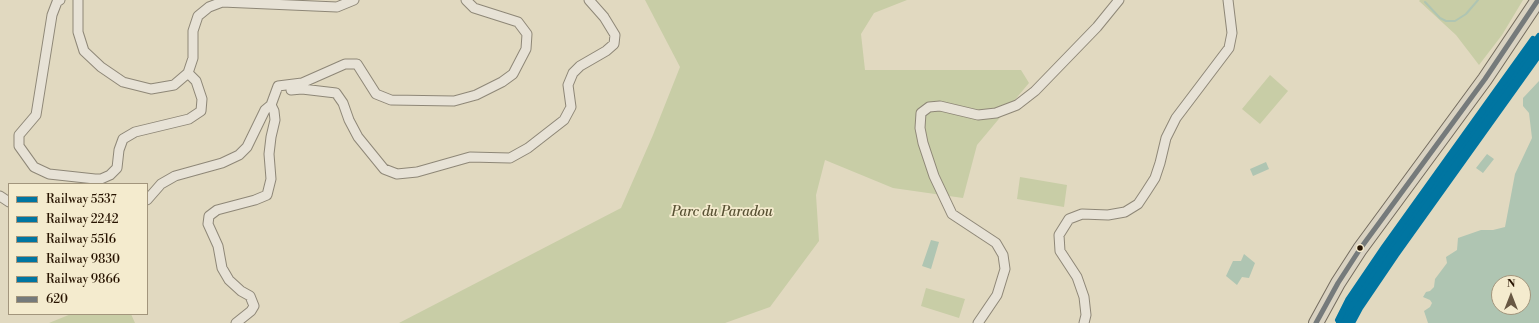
<!DOCTYPE html>
<style>
body{margin:0}
#map{position:relative;width:1539px;height:323px;overflow:hidden;background:#e1d9c0;font-family:"Libre Bodoni",serif}
canvas{display:block}
.legend{position:absolute;left:8px;top:183px;width:140px;height:132px;box-sizing:border-box;background:#f4ebce;border:1px solid #a2957c;margin:0;padding:5px 7px;list-style:none;font-size:12px;color:#271300}
.legend li{display:flex;align-items:center;gap:8px;height:20px}
.legend b{width:20px;border:1px solid #a2957c}
.north{position:absolute;left:1491px;top:275px;width:40px;height:40px;box-sizing:border-box;background:#f4ebce;border:1px solid #a2957c;border-radius:50%;rotate:0deg;font-size:11px;font-weight:700;line-height:16px;text-align:center;color:#271300}
.north::after{content:'';display:block;margin:auto;width:14px;height:18px;background:#685843;clip-path:polygon(50% 0,100% 100%,50% 72%,0 100%)}
</style>
<div id="map">
<canvas width="1539" height="323"></canvas>
<ul class="legend">
<li><b style="height:5px;background:#0075a1"></b>Railway 5537</li>
<li><b style="height:5px;background:#0075a1"></b>Railway 2242</li>
<li><b style="height:5px;background:#0075a1"></b>Railway 5516</li>
<li><b style="height:5px;background:#0075a1"></b>Railway 9830</li>
<li><b style="height:5px;background:#0075a1"></b>Railway 9866</li>
<li><b style="height:5px;background:#757a7b"></b>620</li>
</ul>
<div class="north">N</div>
</div>
<script>
const ctx = document.querySelector('canvas').getContext('2d');
ctx.lineJoin = 'round';
function fill(path, color) {
  ctx.fillStyle = color;
  ctx.fill(path, 'evenodd');
}
function shape(rows) {
  const path = new Path2D();
  for (const r of rows) {
    path.moveTo(r[0], r[1]);
    for (let i = 2; i < r.length; i += 2) path.lineTo(r[i], r[i + 1]);
  }
  return path;
}
function trace(path, color, width, dash) {
  ctx.strokeStyle = color;
  ctx.lineWidth = width;
  ctx.lineCap = dash ? 'butt' : 'round';
  ctx.setLineDash(dash || []);
  ctx.stroke(path);
}
function label(font, color, halo, rows, align = 'center') {
  ctx.font = font + ' "Libre Bodoni",serif';
  ctx.lineWidth = 3.5;
  ctx.setLineDash([]);
  ctx.textBaseline = 'middle';
  ctx.strokeStyle = halo;
  ctx.fillStyle = color;
  for (const [text, x, y, turn = 0] of rows) {
    ctx.save();
    ctx.translate(x, y);
    ctx.rotate((+turn || 0) * Math.PI / 180);
    ctx.textAlign = isNaN(turn) ? turn : align;
    if (halo) ctx.strokeText(text, 0, 0);
    ctx.fillText(text, 0, 0);
    ctx.restore();
  }
}
fill(shape([
 [645,0,907,0,874,13,861,34,865,70,1021,70,1029,83,977,145,963,198,893,188,825,160,816,195,819,241,770,307,725,323,399,323,621,208,653,135,680,67],
 [1420,0,1523,0,1502,35,1479,65,1456,35,1419,1],
 [1270,75,1288,91,1260,124,1242,109],
 [1020,177,1067,185,1064,207,1017,199],
 [926,288,965,299,959,318,921,306],
 [71,314,131,314,135,323,49,323]
]), '#c8cda6');
fill(shape([
 [1539,81,1539,323,1428,323,1424,311,1430,307,1432,303,1430,300,1423,297,1426,292,1430,291,1434,287,1435,279,1447,263,1446,257,1457,250,1458,238,1481,230,1493,230,1505,227,1515,174,1532,138,1529,113,1523,106,1523,98],
 [1499,283,1523,283,1523,307,1499,307],
 [1487,154,1494,159,1483,173,1476,168],
 [1266,162,1269,169,1253,176,1250,169],
 [931,240,939,242,931,269,922,266],
 [1244,254,1255,263,1249,278,1242,277,1237,285,1226,276,1233,261,1241,261]
]), '#afc5b2');
trace(shape([
 [1425,2,1440,18,1446,21,1455,21,1466,14,1478,0]
]), '#afc5b2', 2);
const street = shape([
 [60,0,57,2,52,15,36,115,19,135,19,146,34,167,49,174,95,179,101,179,110,175,117,168,119,150,123,139,135,132,189,119,201,111,202,99,196,81,188,73],
 [78,0,78,32,84,51,101,67,123,82,151,89,174,85,188,73,193,58,193,31,198,16,209,7,222,2,337,7,354,0],
 [291,90,302,89,336,93,343,103,349,120,358,137,384,169,397,174,417,172,470,157,510,158,528,148,564,120,571,107,568,85,573,73,580,66,606,51,614,44,615,35,604,17,589,0],
 [0,196,9,202],
 [147,200,161,184,175,176,222,163,239,155,247,147,265,110,271,105,278,86,302,83,345,64,357,64,376,94,391,100,454,101,476,95,502,82,513,74,526,49,527,34,518,22,474,8,466,0],
 [236,323,251,311,254,306,250,296,241,291,229,280,222,268,218,246,208,224,209,216,217,210,255,200,267,195,271,179,269,154,271,137,275,120,274,111,271,105],
 [978,323,997,295,1005,269,1003,255,996,243,952,214,934,176,923,143,920,128,921,113,929,107,940,106,978,115,996,113,1017,105,1035,91,1097,27,1119,0],
 [1084,323,1086,315,1084,297,1077,277,1060,251,1059,235,1069,219,1082,214,1108,215,1125,212,1138,204,1146,192,1155,178,1160,163,1166,138,1176,118,1229,48,1232,33,1228,0]
]);
const primary = shape([
 [1316,323,1338,283,1360,249,1485,79,1538,0]
]);
trace(street, '#8e8777', 11);
trace(primary, '#746c5e', 16);
trace(street, '#e7e2d6', 9);
trace(primary, '#dad3c2', 14);
trace(shape([
 [1316,323,1338,283,1360,249,1485,79,1538,0]
]), '#757a7b', 5);
trace(shape([
 [1339,323,1351,302,1387,248,1539,36]
]), '#0075a1', 6);
trace(shape([
 [1344,323,1354,304,1390,251,1539,43]
]), '#0075a1', 6);
trace(shape([
 [1352,323,1360,308,1396,255,1539,55]
]), '#0075a1', 6);
trace(shape([
 [1347,323,1393,252,1539,48]
]), '#0075a1', 6);
trace(shape([
 [1338,320,1348,300,1384,247,1533,39]
]), '#0075a1', 6);
for (const [x, y, r, color] of [
 [1360,248,3.5,"#271300"]
]) {
  const dot = new Path2D();
  dot.arc(x, y, r, 0, 2 * Math.PI);
  ctx.fillStyle = color;
  ctx.fill(dot);
  trace(dot, '#f4ebce', 1.5);
}
label('italic 14px', '#585133', '#f4ebce', [
 ["Parc du Paradou",722,213]
]);
</script>
